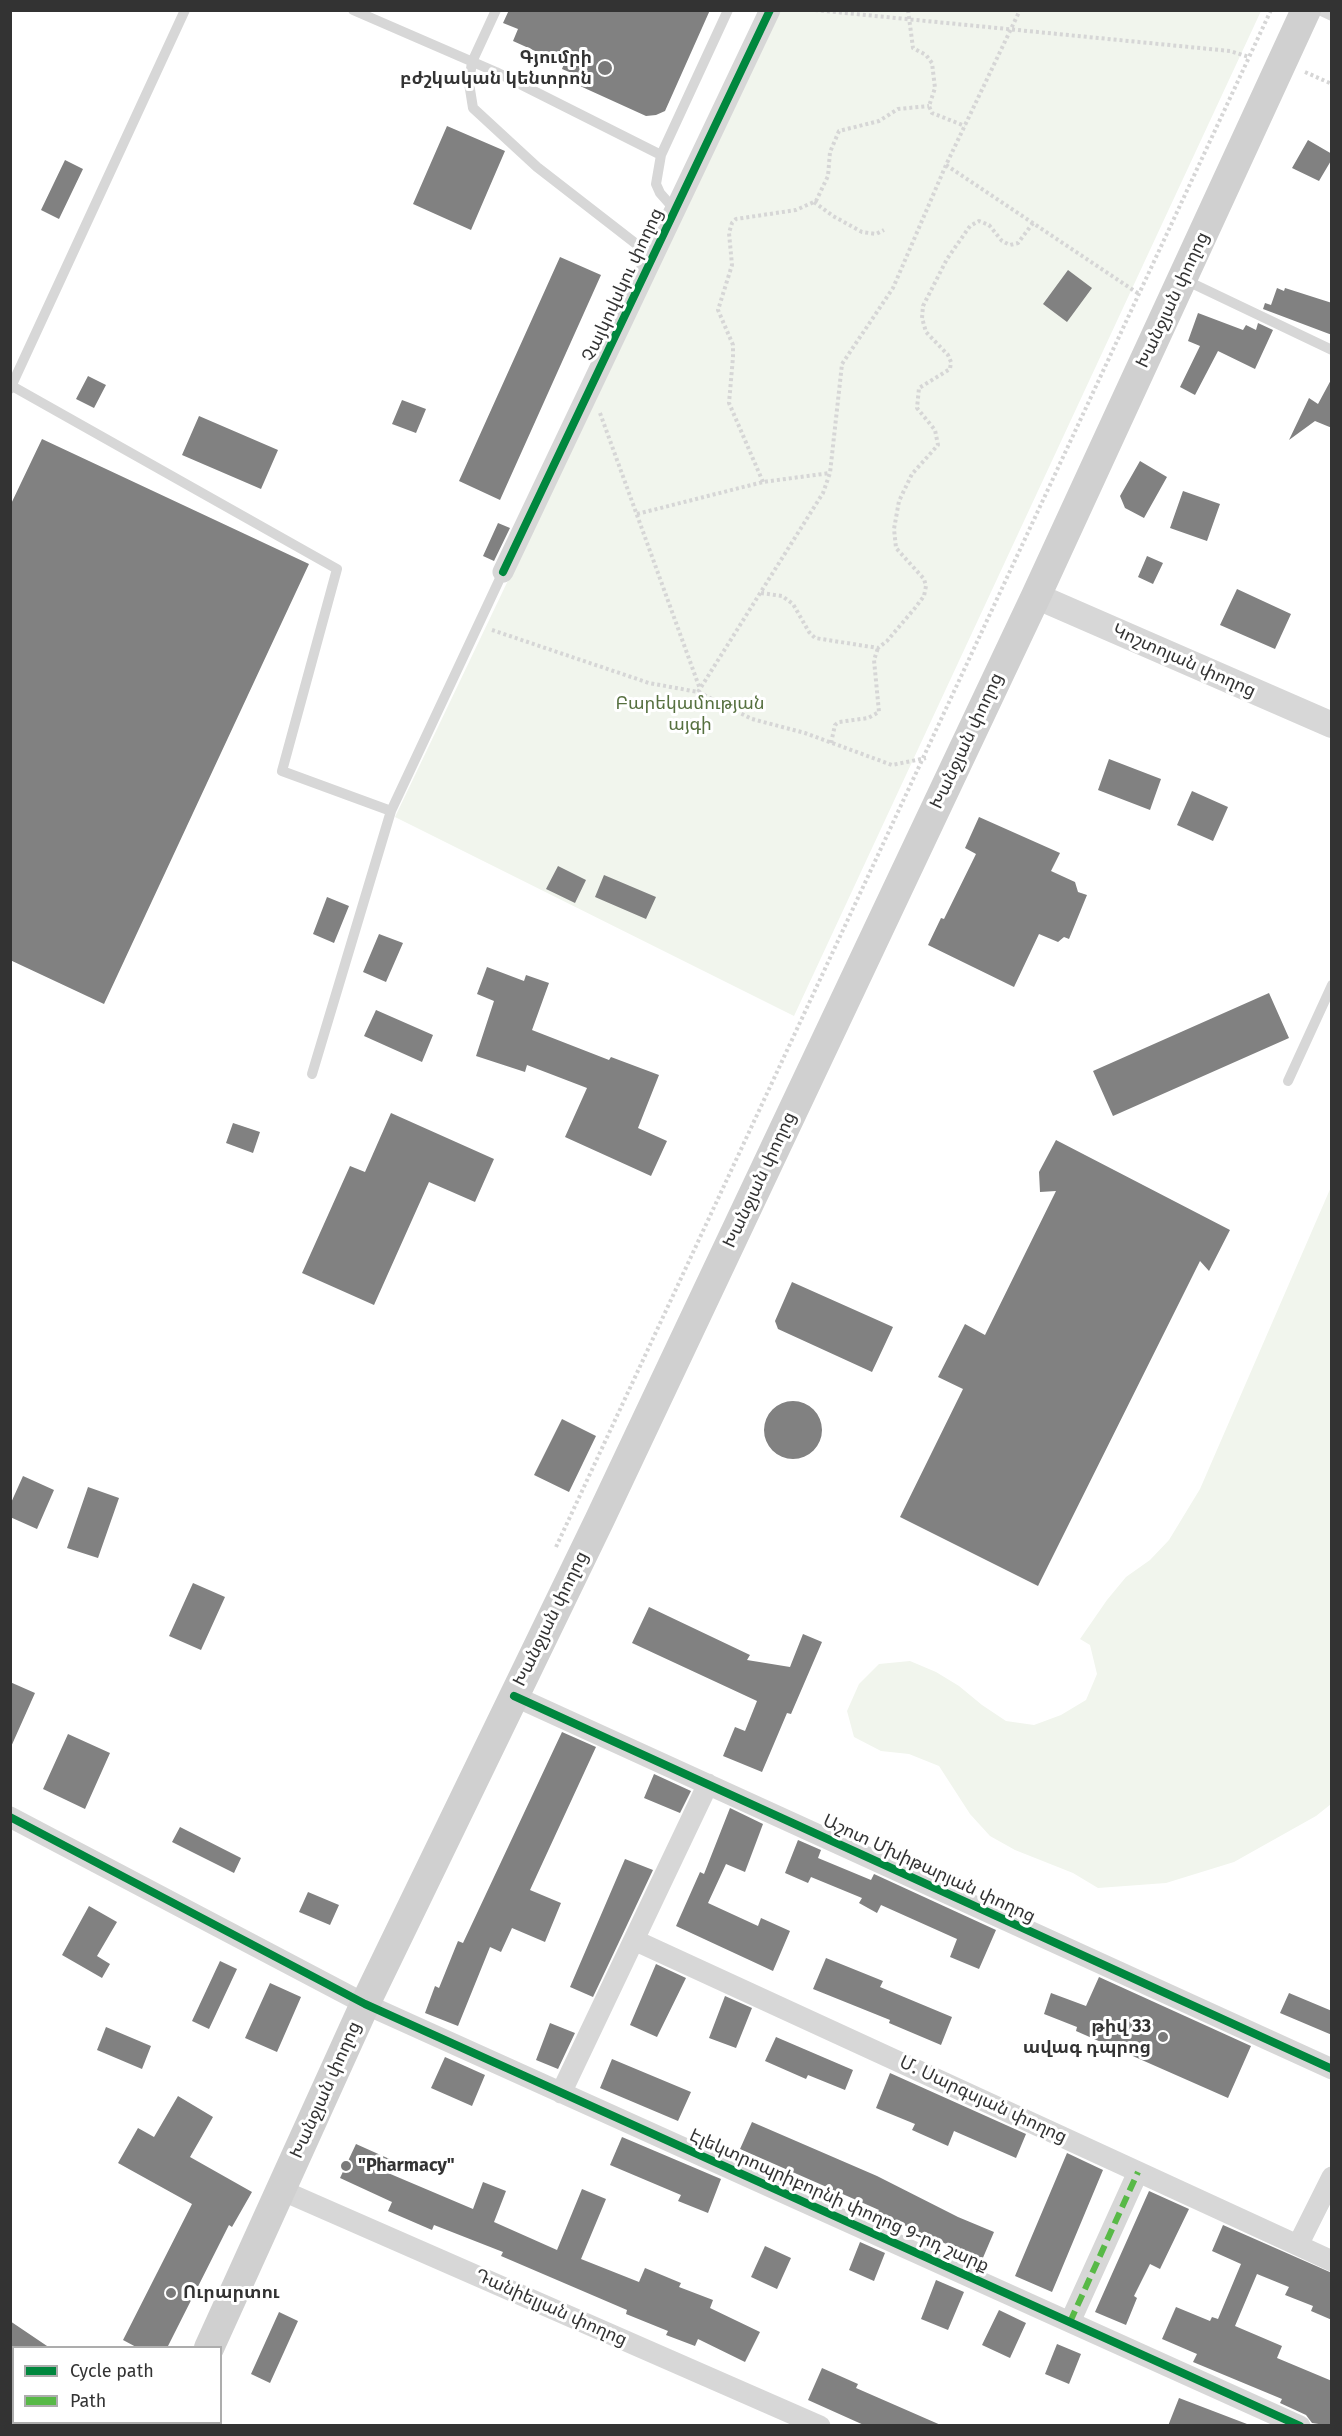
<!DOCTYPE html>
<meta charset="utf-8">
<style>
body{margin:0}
#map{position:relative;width:1342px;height:2436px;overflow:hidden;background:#fff;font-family:"Fira Sans",sans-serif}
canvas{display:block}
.frame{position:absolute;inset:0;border:12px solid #333;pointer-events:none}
.legend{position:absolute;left:12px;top:2346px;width:210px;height:78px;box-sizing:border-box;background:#fff;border:2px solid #adadad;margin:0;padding:8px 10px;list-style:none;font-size:18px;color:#333}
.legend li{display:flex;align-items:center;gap:12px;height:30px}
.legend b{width:30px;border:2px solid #adadad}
</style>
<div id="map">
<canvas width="1342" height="2436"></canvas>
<div class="frame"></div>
<ul class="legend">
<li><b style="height:8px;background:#00873e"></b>Cycle path</li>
<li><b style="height:8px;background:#58b947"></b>Path</li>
</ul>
</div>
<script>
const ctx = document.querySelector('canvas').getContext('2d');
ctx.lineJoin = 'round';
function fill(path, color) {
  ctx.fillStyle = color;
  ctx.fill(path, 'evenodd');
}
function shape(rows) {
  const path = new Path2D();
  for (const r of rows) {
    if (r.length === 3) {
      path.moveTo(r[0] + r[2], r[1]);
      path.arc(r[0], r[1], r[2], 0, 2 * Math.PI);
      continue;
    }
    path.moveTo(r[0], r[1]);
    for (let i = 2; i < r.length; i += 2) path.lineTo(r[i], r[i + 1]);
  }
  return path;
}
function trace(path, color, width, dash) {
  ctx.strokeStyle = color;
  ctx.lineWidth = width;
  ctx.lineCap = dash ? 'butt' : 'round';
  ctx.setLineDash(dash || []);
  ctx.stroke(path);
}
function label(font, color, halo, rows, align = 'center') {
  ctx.font = font + ' "Fira Sans","Noto Sans Armenian",sans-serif';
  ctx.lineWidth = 6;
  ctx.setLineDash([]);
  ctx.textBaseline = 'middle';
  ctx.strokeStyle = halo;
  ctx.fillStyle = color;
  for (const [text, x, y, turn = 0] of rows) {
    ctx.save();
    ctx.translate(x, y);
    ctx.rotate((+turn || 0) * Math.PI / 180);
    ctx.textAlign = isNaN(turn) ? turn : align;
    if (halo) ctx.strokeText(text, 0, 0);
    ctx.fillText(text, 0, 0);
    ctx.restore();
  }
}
fill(shape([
 [780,11,1261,11,794,1016,395,817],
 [1331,1187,1331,1804,1316,1816,1234,1862,1166,1883,1098,1888,1073,1873,1015,1850,990,1836,970,1814,939,1766,909,1754,881,1751,854,1737,847,1711,859,1684,879,1664,910,1661,936,1672,959,1686,982,1705,1006,1721,1034,1725,1061,1715,1086,1700,1097,1674,1090,1645,1080,1639,1107,1600,1126,1577,1150,1560,1169,1540,1200,1489]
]), '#f1f5ed');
fill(shape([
 [509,10,710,10,665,111,656,115,646,116,580,86,584,78,562,69,564,64,513,41,518,29,503,23],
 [447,126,505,151,471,230,413,204],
 [1308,140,1332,154,1332,159,1319,181,1292,168],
 [65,160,83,169,59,219,41,210],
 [560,257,601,275,500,500,459,481],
 [1068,270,1092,288,1067,322,1043,304],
 [1277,288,1284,291,1285,288,1332,303,1332,335,1263,309,1265,303,1271,305],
 [1198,313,1243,330,1246,325,1256,330,1258,323,1273,330,1255,369,1218,351,1195,395,1180,387,1200,346,1188,341],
 [88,376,106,385,94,408,76,399],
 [1332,378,1332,428,1315,421,1289,440,1309,398,1318,404],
 [402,400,426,409,416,433,392,424],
 [199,416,278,450,261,489,182,455],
 [42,439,309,564,104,1004,10,960,10,506],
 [1140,461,1167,477,1144,518,1125,508,1120,496],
 [1183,491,1220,504,1207,541,1170,528],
 [498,523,510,528,494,561,483,556],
 [1147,556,1163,563,1153,584,1138,577],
 [1237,589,1291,614,1275,649,1220,625],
 [1109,759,1161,779,1150,810,1098,790],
 [1192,791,1228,807,1213,841,1177,825],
 [979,817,1060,853,1051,871,1075,882,1078,892,1087,895,1069,939,1064,937,1058,942,1039,934,1014,987,928,945,941,918,944,919,976,854,965,848],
 [558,866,586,880,575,903,546,889],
 [604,875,656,897,646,919,595,897],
 [327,897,349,906,334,943,313,934],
 [379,934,403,943,386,982,363,972],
 [487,967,524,981,526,975,549,983,532,1030,609,1060,611,1057,659,1075,638,1128,667,1141,651,1176,565,1137,587,1088,527,1065,525,1072,476,1056,494,1001,477,994],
 [1269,993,1289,1038,1113,1116,1093,1071],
 [376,1010,433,1035,422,1062,364,1036],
 [391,1113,494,1159,475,1202,429,1182,374,1305,302,1273,350,1166,365,1172],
 [233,1123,260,1132,253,1153,226,1143],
 [1056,1140,1230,1230,1209,1271,1200,1261,1038,1586,900,1517,963,1389,938,1377,965,1324,985,1335,1056,1191,1040,1192,1039,1172],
 [792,1282,893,1327,872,1372,778,1329,775,1321],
 [793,1430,29],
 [562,1419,596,1436,569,1492,534,1475],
 [23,1476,54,1490,37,1529,10,1517,10,1505],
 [88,1487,119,1498,98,1558,67,1548],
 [193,1583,225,1597,201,1650,169,1636],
 [649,1607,750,1655,747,1660,790,1667,803,1634,822,1642,791,1714,787,1713,762,1772,723,1756,735,1727,745,1731,757,1701,632,1643],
 [10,1682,35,1693,10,1749],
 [562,1732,596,1747,530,1890,561,1903,545,1942,512,1928,501,1952,490,1947,458,2026,425,2013,435,1986,439,1988,458,1941,463,1943],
 [68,1734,110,1753,85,1809,43,1789],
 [654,1774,691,1791,680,1813,644,1798],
 [730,1808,763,1824,745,1872,726,1864,708,1903,758,1926,761,1918,790,1931,773,1971,676,1926,700,1872,704,1874],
 [180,1827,241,1858,234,1873,172,1842],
 [798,1840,821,1850,818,1858,871,1880,874,1874,996,1930,979,1969,950,1957,957,1939,881,1905,877,1913,859,1903,862,1898,811,1877,808,1883,785,1873],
 [625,1859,653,1870,593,1997,570,1987],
 [308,1892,339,1905,330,1925,299,1912],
 [89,1906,117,1922,97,1956,110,1964,102,1978,62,1955],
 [826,1958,883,1981,880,1987,952,2017,941,2045,889,2023,890,2020,813,1989],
 [220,1961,237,1969,209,2029,192,2021],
 [656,1964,686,1978,657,2037,630,2025],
 [1099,1977,1251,2046,1228,2098,1076,2031,1077,2027,1044,2014,1051,1993,1086,2006],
 [270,1983,301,1997,277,2052,245,2038],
 [1289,1993,1332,2011,1332,2035,1280,2013],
 [725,1996,752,2008,736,2048,709,2038],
 [550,2023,575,2033,558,2069,536,2060],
 [106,2027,151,2046,142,2069,97,2050],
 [776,2037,853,2070,845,2090,808,2075,806,2079,765,2061],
 [445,2057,485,2075,472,2106,431,2088],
 [612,2059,691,2092,678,2121,600,2088],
 [890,2073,1026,2134,1016,2158,954,2131,948,2146,912,2130,915,2124,876,2108],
 [178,2096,213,2117,190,2157,252,2192,232,2227,229,2225,167,2348,138,2348,123,2340,192,2204,118,2163,138,2128,154,2137],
 [752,2122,877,2176,958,2217,994,2232,982,2260,877,2213,879,2210,740,2149],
 [622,2137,721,2179,708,2213,678,2201,681,2195,610,2165],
 [356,2144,394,2161,388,2173,473,2209,483,2182,506,2191,494,2222,557,2250,582,2189,606,2199,581,2259,639,2282,645,2268,681,2283,679,2287,713,2300,710,2308,760,2332,745,2362,698,2339,695,2346,666,2335,668,2331,626,2314,627,2310,501,2256,503,2252,434,2225,432,2230,388,2211,392,2202,340,2178],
 [1067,2153,1103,2170,1052,2292,1015,2276],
 [1149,2191,1189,2209,1160,2269,1150,2264,1134,2296,1137,2298,1126,2325,1095,2312],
 [1223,2225,1332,2273,1332,2320,1311,2311,1313,2306,1285,2295,1289,2287,1257,2274,1235,2326,1282,2346,1277,2358,1332,2381,1332,2426,1312,2423,1306,2415,1280,2403,1282,2399,1193,2362,1197,2354,1162,2339,1176,2307,1210,2321,1212,2317,1218,2319,1241,2264,1212,2251],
 [860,2242,885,2253,874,2281,849,2270],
 [765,2246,791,2258,777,2289,751,2277],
 [936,2280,964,2292,948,2330,921,2319],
 [999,2310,1026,2323,1010,2358,982,2345],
 [279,2312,298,2321,270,2383,251,2374],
 [10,2321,50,2348,10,2348],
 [1057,2344,1081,2354,1069,2384,1045,2374],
 [822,2368,858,2384,856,2388,943,2426,866,2426,808,2400],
 [1179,2398,1247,2424,1247,2426,1168,2426]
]), '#818181');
trace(shape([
 [815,10,1230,51,1249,57],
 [908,10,913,48,926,55,932,63,935,88,929,106,932,113,965,126],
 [1305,72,1332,84],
 [946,165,1139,294],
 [814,202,833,216,862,232,876,234,884,230],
 [600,413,700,689],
 [763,482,729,403,733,357,733,345,718,310,732,265,729,233,732,223,736,219,796,210,816,201,828,176,830,152,839,131,879,121,898,109,929,106],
 [637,514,763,482,830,473],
 [761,593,782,596,793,604,809,632,815,638,878,648,887,641,915,608,924,596,926,586,924,579,896,548,894,529,899,501,912,474,938,445,935,430,917,408,919,388,950,369,951,362,948,355,926,332,922,318,923,306,947,259,970,226,979,221,989,225,1002,241,1010,245,1018,243,1033,223],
 [492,630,649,683,698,692,752,719,805,733,892,765,926,758],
 [698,692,823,493,830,473,842,364,893,288,946,165,1020,10],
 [831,743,835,725,839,722,868,718,879,712,874,660,878,648],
 [556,1547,1271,10]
]), '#d6d6d6', 4, [3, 3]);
trace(shape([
 [353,10,496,72,661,155],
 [496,10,472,62,469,83,473,108,537,167,653,257],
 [1319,10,1332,16],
 [675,210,660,193,656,184,661,155,728,10],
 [1183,279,1332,350],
 [12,386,337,569,282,771,391,811,503,572],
 [10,389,185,10],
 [312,1074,391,811],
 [1288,1081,1332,985]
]), '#d7d7d7', 10);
trace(shape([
 [503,572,770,10],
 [514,1696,1332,2069],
 [10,1817,365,2004,1300,2426],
 [634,1940,1332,2261],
 [561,2093,708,1784],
 [281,2190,820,2426],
 [1298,2245,1332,2177],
 [1070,2322,1138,2172],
 [16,2422,20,2426]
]), '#d7d7d7', 21);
trace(shape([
 [1036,596,1332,725]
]), '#d7d7d7', 26);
trace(shape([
 [209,2348,365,2004,599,1521,1036,596,1306,10],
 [174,2426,175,2422]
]), '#d0d0d0', 30);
trace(shape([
 [1070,2322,1138,2172]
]), '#58b947', 6, [12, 6]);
trace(shape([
 [503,572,770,10],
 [514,1696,1332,2069],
 [10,1817,365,2004,1300,2426]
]), '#00873e', 8);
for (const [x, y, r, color] of [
 [605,68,8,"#7a7a7a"],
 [1163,2037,6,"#7a7a7a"],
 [346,2166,6,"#7a7a7a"],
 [171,2293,6,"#7a7a7a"]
]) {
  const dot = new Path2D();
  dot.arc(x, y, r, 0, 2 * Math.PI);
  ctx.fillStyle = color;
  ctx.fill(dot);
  trace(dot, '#fff', 2);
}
label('bold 18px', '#333', '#fff', [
 ["Գյումրի",592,58],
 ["բժշկական կենտրոն",592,79],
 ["թիվ 33",1151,2027],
 ["ավագ դպրոց",1151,2048],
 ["\"Pharmacy\"",358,2166,"left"],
 ["Ուրարտու",183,2293,"left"]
], 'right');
label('18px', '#333', '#fff', [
 ["Չայկովսկու փողոց",623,285,-65],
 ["Խանջյան փողոց",1173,300,-65],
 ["Կոշտոյան փողոց",1184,661,24],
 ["Խանջյան փողոց",967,741,-65],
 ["Խանջյան փողոց",760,1180,-65],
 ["Խանջյան փողոց",551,1619,-64],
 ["Աշոտ Մխիթարյան փողոց",929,1869,25],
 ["Խանջյան փողոց",326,2090,-66],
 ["Մ. Սարգսյան փողոց",983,2100,25],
 ["Էլեկտրոպրիբորնի փողոց 9-րդ շարք",839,2201,24],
 ["Դանիելյան փողոց",551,2308,24]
]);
label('18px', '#56703f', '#fff', [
 ["Բարեկամության",690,704],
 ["այգի",690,725]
]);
</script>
